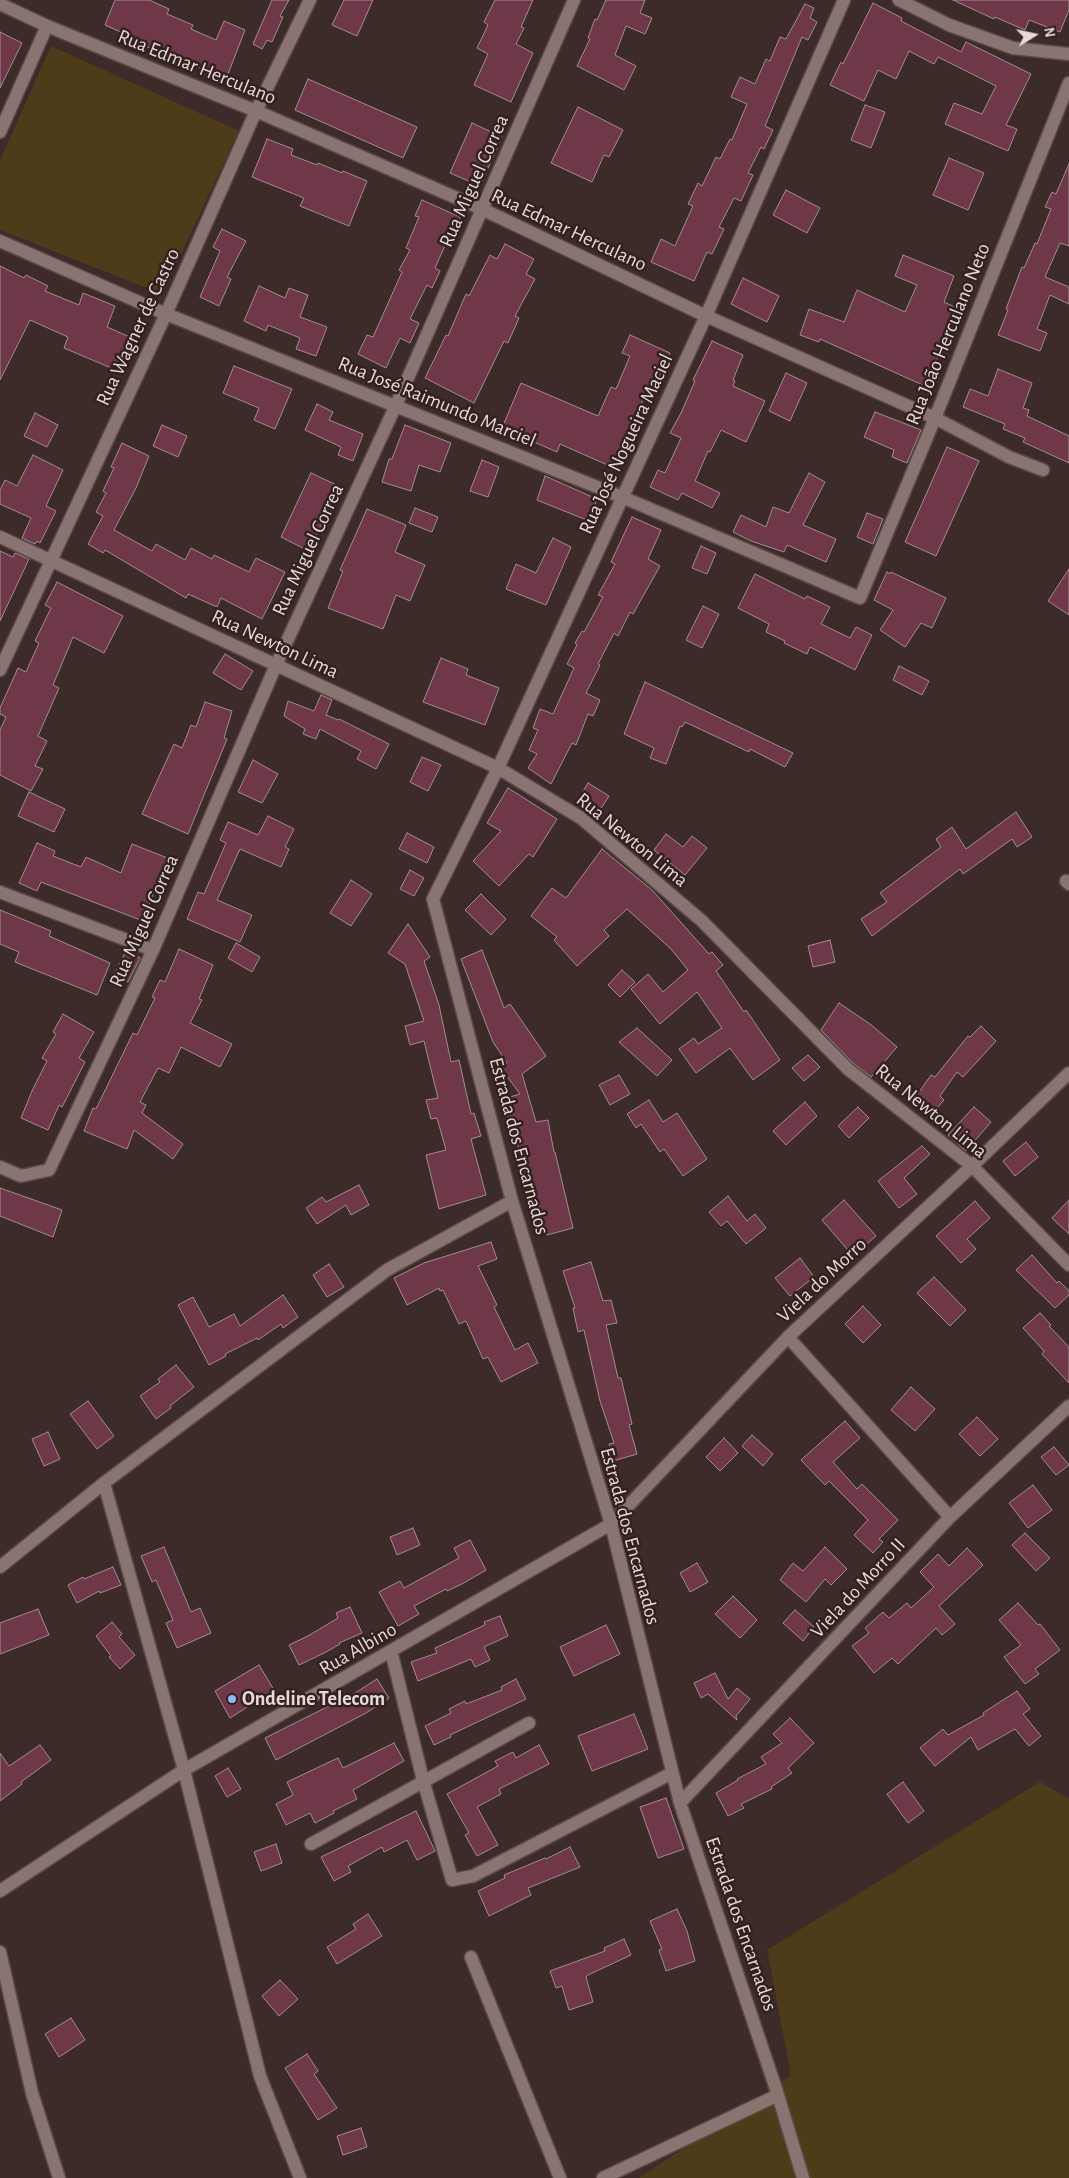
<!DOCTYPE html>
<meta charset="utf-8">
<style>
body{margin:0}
#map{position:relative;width:1069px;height:2178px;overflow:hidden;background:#3d2b29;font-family:"Alegreya Sans",sans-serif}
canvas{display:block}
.north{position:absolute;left:1009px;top:10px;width:50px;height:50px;-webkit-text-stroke:4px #33211f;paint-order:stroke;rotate:80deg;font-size:14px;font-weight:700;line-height:20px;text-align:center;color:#e6d9d7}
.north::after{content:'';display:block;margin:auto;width:18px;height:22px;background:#e6d9d7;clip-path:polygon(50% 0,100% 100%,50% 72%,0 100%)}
</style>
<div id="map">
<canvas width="1069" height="2178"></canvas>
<div class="north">N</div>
</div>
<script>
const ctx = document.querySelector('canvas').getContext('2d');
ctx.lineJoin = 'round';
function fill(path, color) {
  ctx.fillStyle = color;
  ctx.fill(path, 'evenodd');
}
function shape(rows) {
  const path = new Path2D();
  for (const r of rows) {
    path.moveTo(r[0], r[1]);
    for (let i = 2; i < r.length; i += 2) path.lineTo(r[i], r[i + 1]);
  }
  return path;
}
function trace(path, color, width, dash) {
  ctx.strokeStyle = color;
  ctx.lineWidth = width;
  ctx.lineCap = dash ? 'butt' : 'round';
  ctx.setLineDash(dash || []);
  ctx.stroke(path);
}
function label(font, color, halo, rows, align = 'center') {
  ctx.font = font + ' "Alegreya Sans",sans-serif';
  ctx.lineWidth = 5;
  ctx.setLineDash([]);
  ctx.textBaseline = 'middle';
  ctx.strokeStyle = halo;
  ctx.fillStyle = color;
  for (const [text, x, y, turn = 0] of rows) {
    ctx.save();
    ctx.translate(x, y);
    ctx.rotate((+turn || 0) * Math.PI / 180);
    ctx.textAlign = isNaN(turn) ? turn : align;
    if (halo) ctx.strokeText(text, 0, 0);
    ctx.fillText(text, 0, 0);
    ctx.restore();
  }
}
fill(shape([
 [51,46,239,131,162,294,0,230,0,160],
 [1040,1782,1069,1799,1069,2178,639,2178,791,2075,767,1950]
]), '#4e3b1a');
const building = shape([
 [115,0,149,0,169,9,167,14,193,25,191,29,216,40,224,21,245,30,226,79,178,59,177,63,156,54,157,51,133,41,134,38,105,25,115,0],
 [272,0,289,0,280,16,283,17,272,42,267,40,262,49,253,44,272,0],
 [344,0,373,0,357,36,332,25,344,0],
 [495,0,533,0,521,27,524,28,516,44,533,53,511,102,474,85,488,54,477,48,488,25,484,22,495,0],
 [606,0,645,0,640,13,652,18,645,34,626,26,615,55,636,66,624,90,577,66,590,39,588,38,595,19,597,20,606,0],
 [953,0,1069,0,1069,10,1060,32,1029,20,1025,30,995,17,994,19,953,0],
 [873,3,902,18,901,21,961,52,966,42,1031,74,1006,125,1017,129,1008,151,945,124,954,103,982,114,996,86,938,57,934,64,909,51,896,79,878,70,864,101,830,85,841,62,843,64,873,3],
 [805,4,814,8,810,18,817,22,808,40,802,37,765,126,773,130,764,149,761,147,748,173,753,175,741,201,734,198,719,227,724,229,712,254,707,252,694,281,651,262,661,239,675,246,693,206,688,204,698,183,702,186,716,157,720,159,730,139,732,140,747,104,731,97,740,77,755,84,766,59,770,61,780,37,786,39,805,4],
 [0,32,22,43,0,88,0,32],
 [308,79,417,127,403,158,295,110,308,79],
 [865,105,885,112,871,148,851,140,865,105],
 [578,107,623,130,609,157,604,155,592,182,551,163,578,107],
 [472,123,502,137,480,186,450,173,472,123],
 [267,139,293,149,291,155,317,165,318,163,342,173,343,171,367,181,349,226,300,206,304,198,252,177,267,139],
 [949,158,984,173,968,210,933,195,949,158],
 [1069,164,1069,246,1060,243,1045,277,1069,287,1069,304,1050,295,1037,329,1047,333,1040,351,998,335,1008,310,1006,309,1022,267,1024,268,1035,243,1037,244,1051,209,1045,207,1052,192,1056,194,1069,164],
 [786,190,820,208,807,233,773,215,786,190],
 [422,200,460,217,453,233,451,232,435,268,440,271,432,288,427,285,410,319,419,323,410,343,400,338,386,368,358,354,367,335,373,337,402,272,399,270,410,250,406,248,419,217,415,216,422,200],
 [222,229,246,241,227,277,231,279,219,306,200,297,220,251,213,247,222,229],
 [505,244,534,259,526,274,535,279,515,316,519,318,508,343,504,341,474,403,425,378,446,335,448,336,466,294,469,296,490,255,497,259,505,244],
 [903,255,954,276,944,302,959,309,925,386,820,339,819,342,800,335,809,309,844,322,857,290,905,312,917,285,895,276,903,255],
 [0,266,24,278,26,275,48,286,45,291,79,305,83,293,115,306,107,327,132,338,116,370,64,348,68,337,30,320,0,380,0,266],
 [743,278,779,296,767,322,731,304,743,278],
 [259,286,285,298,289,288,308,295,300,317,327,327,316,356,296,349,300,338,268,325,266,331,244,321,259,286],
 [630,335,670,353,650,398,645,396,612,467,560,444,557,452,502,428,521,383,598,416,611,387,616,389,630,356,622,353,630,335],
 [712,341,743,355,733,380,735,381,733,386,765,401,746,442,721,430,710,452,708,451,695,481,720,493,712,508,682,493,678,500,650,487,658,470,665,473,681,438,670,433,681,413,695,381,693,380,712,341],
 [234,366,292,389,275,429,254,420,259,408,223,393,234,366],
 [998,369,1032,383,1023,408,1029,410,1027,416,1069,436,1069,463,1023,442,1025,438,1003,429,1005,424,963,407,970,389,988,396,998,369],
 [786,373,807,383,790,421,769,411,786,373],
 [317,404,333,412,329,420,363,434,353,461,338,455,341,447,305,430,317,404],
 [875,412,921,430,907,463,892,457,894,450,864,437,875,412],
 [35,413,58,425,47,447,24,436,35,413],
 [162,425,187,436,178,457,153,446,162,425],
 [405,425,451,443,440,472,419,465,411,491,382,482,389,459,392,459,405,425],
 [122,443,149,456,136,488,114,530,152,551,156,544,185,560,191,548,212,559,214,555,249,572,256,558,285,572,262,619,221,598,217,607,188,594,186,598,105,550,103,553,88,544,103,516,96,512,106,493,103,491,114,468,111,467,122,443],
 [947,447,979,461,936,556,905,542,947,447],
 [33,455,63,470,46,506,56,511,40,543,37,541,35,544,22,538,31,518,0,504,0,490,5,480,17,486,33,455],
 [482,460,499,467,488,497,470,491,482,460],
 [311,473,343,488,330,516,326,514,309,551,281,537,311,473],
 [809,473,825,482,803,525,836,539,826,562,787,545,784,552,751,541,733,532,741,515,766,527,773,507,789,513,809,473],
 [545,476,597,499,589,521,537,500,545,476],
 [415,508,438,517,432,532,409,523,415,508],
 [367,509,406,525,395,552,425,565,410,601,396,595,383,629,328,608,343,571,340,570,367,509],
 [867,513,883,519,873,544,857,537,867,513],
 [632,517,661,530,648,559,660,566,633,614,630,612,618,636,614,633,598,664,600,665,586,693,600,700,593,716,588,714,576,745,572,743,551,784,528,768,537,754,529,750,538,730,533,728,540,709,553,714,574,668,567,664,577,645,575,643,582,631,584,632,603,597,598,595,615,564,611,562,632,517],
 [553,538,571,547,546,605,506,589,516,564,536,573,553,538],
 [701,546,716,553,707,574,692,568,701,546],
 [0,551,13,557,15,553,29,559,0,621,0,551],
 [1069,569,1069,615,1048,601,1069,569],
 [887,572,890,574,891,572,946,598,932,628,921,623,905,647,880,630,893,610,874,600,887,572],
 [755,574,805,599,807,596,830,607,821,624,850,638,856,627,872,635,855,670,810,647,807,654,784,643,785,641,766,632,769,624,738,608,755,574],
 [57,582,123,616,104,653,73,637,53,685,59,688,38,736,47,741,35,766,43,769,31,791,0,775,0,730,6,717,0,714,0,708,18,668,26,672,39,643,35,641,51,608,45,605,57,582],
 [703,606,719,614,702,648,686,640,703,606],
 [225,654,253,671,241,690,213,673,225,654],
 [441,658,468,669,466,675,499,688,485,725,423,702,441,658],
 [899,666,929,681,922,695,893,680,899,666],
 [645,682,793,753,785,767,750,749,749,752,685,722,682,727,680,726,666,764,650,758,654,748,624,734,645,682],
 [321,695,332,700,326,715,338,720,339,719,389,744,376,769,357,759,361,751,320,729,316,739,303,734,305,729,284,716,288,701,314,711,321,695],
 [205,702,232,711,224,738,227,739,188,834,142,814,174,744,182,748,191,725,196,727,205,702],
 [422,757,441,765,428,791,410,782,422,757],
 [253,760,278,774,262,803,238,792,253,760],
 [588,783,609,796,600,810,579,798,588,783],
 [508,788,557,819,533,857,529,854,499,886,473,861,501,831,487,823,508,788],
 [29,792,65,809,54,832,18,816,29,792],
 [1016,812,1032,837,1017,847,1012,839,963,874,960,869,872,936,861,919,887,902,880,893,941,847,936,839,952,827,966,849,1016,812],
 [268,816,294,829,285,847,289,849,281,867,240,849,217,900,252,915,240,942,187,919,198,892,204,894,226,843,220,840,228,822,258,835,268,816],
 [407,833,434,847,427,863,399,849,407,833],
 [666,834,683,847,692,836,707,848,685,875,654,850,666,834],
 [37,843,55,851,53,856,81,867,86,857,121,873,132,844,170,859,161,882,158,881,143,921,41,882,37,891,19,883,37,843],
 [602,849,653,891,709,954,712,952,723,965,716,971,744,1012,746,1010,780,1060,753,1080,730,1048,696,1073,679,1049,694,1038,698,1044,722,1028,697,992,660,1024,631,989,648,974,663,992,688,970,671,949,627,909,604,930,609,936,577,966,554,940,557,937,531,916,552,888,566,898,602,849],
 [410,870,424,878,414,896,400,889,410,870],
 [351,880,372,894,351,926,330,913,351,880],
 [481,894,506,919,491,935,465,910,481,894],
 [0,910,51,931,49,936,110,963,97,995,15,962,19,952,0,944,0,910],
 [408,924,430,957,424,961,439,1005,451,1062,459,1060,471,1114,474,1113,481,1136,471,1139,486,1195,439,1209,426,1155,446,1150,437,1118,431,1119,426,1100,438,1098,424,1041,410,1045,405,1026,424,1021,405,964,388,953,408,924],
 [830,940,835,962,813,967,808,946,830,940],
 [236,943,260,957,252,972,228,958,236,943],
 [179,949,213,965,199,999,202,1000,190,1023,232,1044,220,1067,181,1047,169,1073,158,1068,140,1102,146,1105,142,1113,183,1144,173,1159,134,1130,127,1149,84,1131,93,1108,96,1109,133,1033,137,1035,155,998,152,997,160,980,165,982,179,949],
 [482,950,504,1008,510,1004,546,1056,522,1074,536,1122,548,1120,554,1152,555,1152,573,1228,547,1235,537,1199,529,1201,512,1117,508,1118,503,1099,520,1094,501,1068,507,1063,493,1042,461,959,482,950],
 [126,951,140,958,128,982,114,975,126,951],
 [622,970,635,982,620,997,608,985,622,970],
 [839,1003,870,1024,897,1047,871,1077,853,1063,821,1030,839,1003],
 [63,1014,94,1032,79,1058,85,1062,62,1107,59,1105,48,1130,21,1118,32,1091,47,1061,42,1058,56,1034,53,1032,63,1014],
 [981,1026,996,1041,963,1077,957,1072,940,1096,944,1100,931,1115,912,1102,931,1075,935,1077,968,1036,970,1037,981,1026],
 [637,1028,672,1060,657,1076,619,1042,637,1028],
 [808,1055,820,1067,804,1081,792,1068,808,1055],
 [619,1075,630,1094,610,1105,599,1085,619,1075],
 [649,1100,663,1122,677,1113,707,1159,683,1176,664,1149,660,1152,641,1124,636,1128,627,1114,649,1100],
 [805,1102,817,1116,786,1145,773,1131,805,1102],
 [858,1107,869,1118,849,1138,838,1126,858,1107],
 [974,1107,991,1122,966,1151,948,1135,974,1107],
 [1026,1142,1038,1157,1015,1176,1003,1161,1026,1142],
 [922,1146,930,1154,904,1178,917,1194,899,1208,878,1181,922,1146],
 [359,1185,369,1205,351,1215,346,1205,317,1224,306,1208,322,1197,326,1202,359,1185],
 [0,1188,62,1210,53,1237,0,1216,0,1188],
 [728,1196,747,1221,755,1214,766,1228,746,1244,727,1221,721,1226,709,1212,728,1196],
 [844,1200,876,1236,853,1256,822,1220,844,1200],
 [1069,1200,1069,1234,1052,1218,1069,1200],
 [975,1201,990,1218,967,1239,976,1249,961,1263,936,1236,975,1201],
 [491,1242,497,1259,478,1266,497,1305,494,1307,515,1350,528,1343,538,1363,501,1382,488,1357,483,1359,466,1321,459,1324,443,1290,440,1291,439,1288,407,1305,394,1278,424,1263,491,1242],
 [1032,1255,1057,1283,1059,1281,1069,1291,1069,1295,1055,1308,1016,1270,1032,1255],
 [800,1258,814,1277,790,1296,775,1278,800,1258],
 [591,1262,603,1301,611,1300,617,1323,606,1325,618,1378,621,1378,625,1395,632,1424,629,1425,637,1454,613,1461,609,1444,614,1443,600,1401,584,1330,578,1332,573,1308,575,1308,563,1271,591,1262],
 [329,1264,344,1287,327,1297,313,1275,329,1264],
 [934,1277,966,1310,950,1326,917,1293,934,1277],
 [283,1295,298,1317,283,1328,281,1324,258,1340,257,1338,225,1354,226,1356,209,1365,178,1305,193,1297,209,1327,234,1314,240,1326,283,1295],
 [863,1306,881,1325,863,1343,845,1324,863,1306],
 [1040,1313,1051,1325,1049,1326,1069,1347,1069,1383,1042,1354,1044,1351,1023,1328,1040,1313],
 [176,1365,194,1387,170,1406,171,1408,156,1419,140,1396,160,1382,158,1379,176,1365],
 [911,1387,935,1409,915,1431,891,1410,911,1387],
 [88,1401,114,1436,97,1449,70,1414,88,1401],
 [977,1417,998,1439,980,1456,959,1434,977,1417],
 [845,1421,860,1438,833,1462,857,1489,862,1484,898,1520,879,1539,883,1542,873,1553,854,1535,868,1520,829,1481,825,1485,801,1460,845,1421],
 [48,1432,60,1459,44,1466,32,1439,48,1432],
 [752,1435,773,1454,763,1466,742,1446,752,1435],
 [724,1438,738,1453,720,1471,706,1457,724,1438],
 [1054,1447,1069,1465,1056,1475,1041,1457,1054,1447],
 [1033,1485,1052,1510,1028,1528,1009,1503,1033,1485],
 [413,1528,420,1545,397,1555,390,1537,413,1528],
 [1025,1533,1050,1558,1036,1571,1012,1545,1025,1533],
 [470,1540,486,1570,462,1584,447,1591,446,1589,414,1606,419,1614,398,1626,379,1592,400,1581,404,1588,459,1558,454,1548,470,1540],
 [164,1547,191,1612,200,1608,211,1633,177,1648,166,1623,173,1620,156,1580,152,1582,141,1556,164,1547],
 [825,1547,847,1569,831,1585,825,1579,806,1602,780,1580,793,1563,803,1571,825,1547],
 [967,1548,983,1565,939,1606,955,1624,942,1635,936,1628,898,1664,892,1658,874,1673,852,1646,869,1633,865,1628,883,1612,889,1618,907,1603,911,1608,934,1587,920,1572,938,1554,949,1566,967,1548],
 [697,1563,708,1582,690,1592,680,1573,697,1563],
 [113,1567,121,1585,100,1593,99,1591,77,1603,68,1585,83,1577,84,1579,113,1567],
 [733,1596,757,1620,740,1638,715,1614,733,1596],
 [1018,1603,1038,1625,1040,1624,1060,1650,1035,1669,1039,1674,1025,1684,1004,1657,1021,1645,999,1620,1018,1603],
 [350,1607,362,1633,339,1643,340,1644,326,1652,299,1665,289,1645,308,1636,338,1618,336,1613,350,1607],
 [38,1609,49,1635,0,1654,0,1623,38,1609],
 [795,1610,814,1627,803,1641,783,1623,795,1610],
 [500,1616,508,1636,484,1647,490,1660,475,1667,471,1659,418,1681,411,1662,437,1653,435,1648,485,1625,484,1622,500,1616],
 [112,1622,122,1634,119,1637,135,1655,120,1669,109,1657,111,1656,96,1636,112,1622],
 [606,1625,620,1654,574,1676,560,1647,606,1625],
 [259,1665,274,1690,230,1718,215,1691,259,1665],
 [715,1673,728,1699,737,1688,750,1699,736,1716,737,1720,708,1694,701,1698,694,1683,715,1673],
 [377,1679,389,1698,366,1713,276,1760,265,1738,355,1693,377,1679],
 [516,1679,526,1699,450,1735,451,1737,434,1745,425,1726,451,1713,449,1709,465,1701,466,1704,502,1690,501,1687,516,1679],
 [1017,1691,1030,1709,1023,1714,1041,1736,1029,1746,1015,1729,978,1750,971,1737,935,1766,920,1748,943,1729,948,1735,984,1715,983,1713,1017,1691],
 [634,1714,648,1749,592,1771,578,1736,634,1714],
 [790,1718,814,1743,788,1768,792,1773,771,1787,772,1789,741,1804,744,1808,728,1816,716,1793,738,1780,737,1779,766,1764,761,1757,782,1743,773,1734,790,1718],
 [394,1743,404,1761,353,1790,357,1799,333,1811,334,1813,315,1823,310,1813,286,1825,276,1804,293,1795,287,1782,338,1758,343,1768,394,1743],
 [40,1745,51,1760,21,1782,22,1784,0,1801,0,1753,9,1766,40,1745],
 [539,1745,549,1764,499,1789,501,1794,477,1807,498,1845,477,1856,465,1835,469,1833,447,1794,498,1766,495,1761,513,1752,516,1758,539,1745],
 [228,1768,241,1789,227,1797,215,1776,228,1768],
 [903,1782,924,1811,908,1823,887,1794,903,1782],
 [666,1798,684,1849,658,1858,640,1807,666,1798],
 [416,1811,435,1851,417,1860,407,1840,384,1852,382,1847,348,1866,351,1872,334,1881,321,1857,416,1811],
 [276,1844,282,1863,261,1871,254,1852,276,1844],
 [570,1847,580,1867,528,1888,531,1895,489,1916,478,1891,505,1878,504,1875,545,1858,546,1859,570,1847],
 [677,1909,687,1931,695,1961,666,1971,659,1950,662,1949,650,1921,677,1909],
 [368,1914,382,1936,337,1964,327,1947,356,1929,353,1924,368,1914],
 [624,1939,631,1955,588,1975,586,1977,593,2002,569,2010,562,1986,556,1988,550,1971,605,1951,604,1948,624,1939],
 [280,1980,298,1999,279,2016,262,1996,280,1980],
 [71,2018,85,2040,59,2057,45,2034,71,2018],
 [307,2054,318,2071,314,2074,337,2108,318,2120,285,2068,307,2054],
 [361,2128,367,2147,343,2155,337,2136,361,2128]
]);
fill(building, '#6e3848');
trace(building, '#a28c91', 1);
const street = shape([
 [899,0,949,25,1013,48,1069,54],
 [0,4,47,26,256,111,482,209,706,316,935,418,1009,457,1043,470],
 [0,132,47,26],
 [0,241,166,314,622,497,860,598,935,418,1069,83],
 [0,537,498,768,581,818,702,921,848,1069,972,1166,1069,1265],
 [0,670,166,314,256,111,310,0],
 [1066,881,1069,884],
 [0,892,153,950],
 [0,1167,21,1176,49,1170,153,950,276,665,396,405,574,0],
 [788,1337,950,1517],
 [104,1483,184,1770,260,2076,300,2178],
 [0,1567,104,1483,387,1270,512,1201],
 [391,1651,423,1780,452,1880,473,1876,672,1773],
 [680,1803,950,1517,1069,1406],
 [311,1844,529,1723],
 [0,1891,184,1770,611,1524,788,1337,972,1166,1069,1073],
 [0,1952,32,2093,59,2178],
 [471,1957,560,2178],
 [603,2178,778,2095],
 [803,2178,778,2095,680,1803,611,1524,512,1201,433,899,498,768,706,316,844,0]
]);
trace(street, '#5a4a48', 15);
trace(street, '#8a7471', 12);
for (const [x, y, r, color] of [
 [232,1699,5,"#8eb9fc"]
]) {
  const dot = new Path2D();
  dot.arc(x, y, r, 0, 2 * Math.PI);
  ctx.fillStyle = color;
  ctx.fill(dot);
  trace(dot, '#33211f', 2);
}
label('20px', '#e6d9d7', '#33211f', [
 ["Rua Edmar Herculano",197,67,22],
 ["Rua Miguel Correa",474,181,-66],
 ["Rua Edmar Herculano",569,230,25],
 ["Rua Wagner de Castro",138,327,-65],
 ["Rua João Herculano Neto",948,334,-68],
 ["Rua José Raimundo Marciel",437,402,22],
 ["Rua José Nogueira Maciel",626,444,-65],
 ["Rua Miguel Correa",308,550,-65],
 ["Rua Newton Lima",275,644,25],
 ["Rua Newton Lima",632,840,39],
 ["Rua Miguel Correa",144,921,-66],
 ["Rua Newton Lima",931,1111,39],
 ["Estrada dos Encarnados",519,1146,75],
 ["Viela do Morro",822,1280,-43],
 ["Estrada dos Encarnados",630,1536,75],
 ["Viela do Morro II",858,1588,-47],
 ["Rua Albino",358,1649,-30],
 ["Estrada dos Encarnados",741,1924,71]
]);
label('bold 20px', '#e6d9d7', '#33211f', [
 ["Ondeline Telecom",242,1699]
], 'left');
</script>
